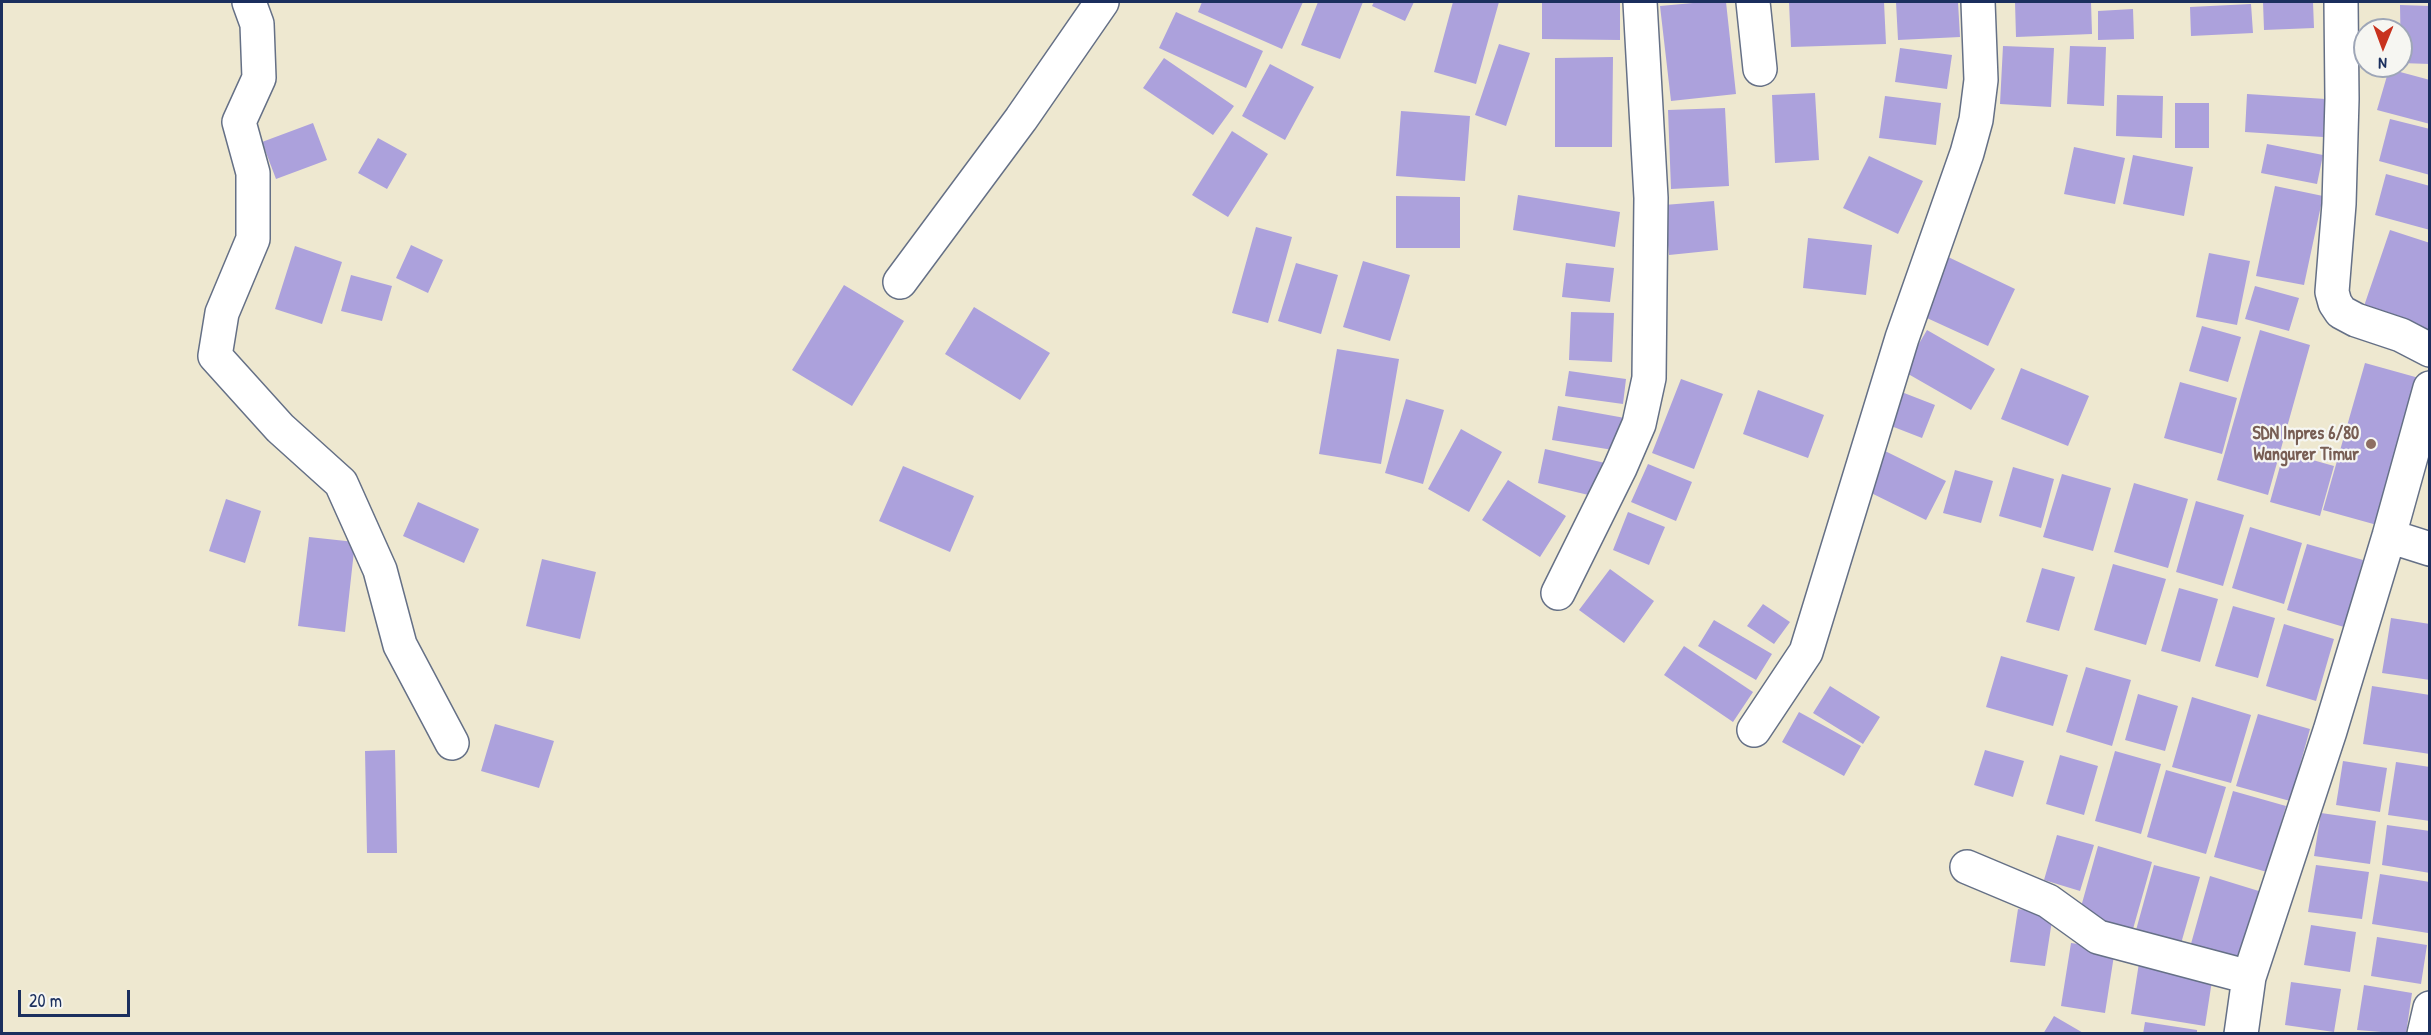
<!DOCTYPE html>
<style>
body{margin:0}
#map{position:relative;width:2431px;height:1035px;overflow:hidden;background:#eee8d0;font-family:"Patrick Hand",sans-serif}
canvas{display:block}
.frame{position:absolute;inset:0;border:3px solid #1b2f5e;pointer-events:none}
.north{position:absolute;left:2353px;top:18px;width:60px;height:60px;box-sizing:border-box;background:#f6f6f2;border:2px solid #9ea6b7;border-radius:50%;rotate:181deg;font-size:16px;font-weight:700;line-height:24px;text-align:center;color:#1b2f5e}
.north::after{content:'';display:block;margin:auto;width:21px;height:27px;background:#c8321e;clip-path:polygon(50% 0,100% 100%,50% 72%,0 100%)}
.scale{position:absolute;left:18px;top:990px;width:112px;height:27px;box-sizing:border-box;border:3px solid #1b2f5e;border-top:0;padding-left:8px;font-size:18px;line-height:21px;white-space:nowrap;color:#1b2f5e;-webkit-text-stroke:4px #f6f6f2;paint-order:stroke}
</style>
<div id="map">
<canvas width="2431" height="1035"></canvas>
<div class="frame"></div>
<div class="north">N</div>
<div class="scale">20 m</div>
</div>
<script>
const ctx = document.querySelector('canvas').getContext('2d');
ctx.lineJoin = 'round';
function fill(path, color) {
  ctx.fillStyle = color;
  ctx.fill(path, 'evenodd');
}
function shape(rows) {
  const path = new Path2D();
  for (const r of rows) {
    path.moveTo(r[0], r[1]);
    for (let i = 2; i < r.length; i += 2) path.lineTo(r[i], r[i + 1]);
  }
  return path;
}
function trace(path, color, width, dash) {
  ctx.strokeStyle = color;
  ctx.lineWidth = width;
  ctx.lineCap = dash ? 'butt' : 'round';
  ctx.setLineDash(dash || []);
  ctx.stroke(path);
}
function label(font, color, halo, rows, align = 'center') {
  ctx.font = font + ' "Patrick Hand",sans-serif';
  ctx.lineWidth = 4.5;
  ctx.setLineDash([]);
  ctx.textBaseline = 'middle';
  ctx.strokeStyle = halo;
  ctx.fillStyle = color;
  for (const [text, x, y, turn = 0] of rows) {
    ctx.save();
    ctx.translate(x, y);
    ctx.rotate((+turn || 0) * Math.PI / 180);
    ctx.textAlign = isNaN(turn) ? turn : align;
    if (halo) ctx.strokeText(text, 0, 0);
    ctx.fillText(text, 0, 0);
    ctx.restore();
  }
}
fill(shape([
 [1202,2,1303,2,1282,49,1198,12],
 [1318,2,1363,2,1340,59,1301,45],
 [1374,2,1414,2,1405,21,1372,6],
 [1453,2,1499,2,1476,84,1434,72],
 [1542,2,1620,2,1620,40,1542,39],
 [1704,2,1726,2,1736,94,1671,101,1660,6],
 [1789,2,1884,2,1886,44,1791,47],
 [1896,2,1958,2,1960,37,1898,40],
 [2015,2,2091,2,2092,34,2016,37],
 [2263,2,2313,2,2314,28,2264,30],
 [2251,4,2253,33,2191,36,2190,7],
 [2400,5,2430,6,2430,64,2401,63],
 [2133,9,2134,39,2098,40,2098,11],
 [1176,12,1263,51,1246,88,1159,48],
 [1499,44,1530,53,1506,126,1475,115],
 [2003,46,2054,48,2051,107,2000,104],
 [2070,46,2106,47,2104,106,2067,104],
 [1900,48,1952,55,1947,89,1895,82],
 [1613,57,1612,147,1555,147,1555,58],
 [1164,58,1234,106,1213,135,1143,88],
 [1270,64,1314,87,1285,140,1242,116],
 [2389,69,2430,80,2430,124,2377,110],
 [1815,93,1819,160,1775,163,1772,95],
 [2247,94,2326,99,2323,137,2245,132],
 [2117,95,2163,96,2162,138,2116,136],
 [1885,96,1941,103,1936,145,1879,138],
 [2175,103,2209,103,2209,148,2175,148],
 [1725,108,1729,186,1671,189,1668,110],
 [1401,111,1470,116,1465,181,1396,176],
 [2390,119,2430,129,2430,175,2379,161],
 [313,123,327,160,276,179,262,142],
 [1232,131,1268,154,1228,217,1192,195],
 [378,138,407,154,387,189,358,173],
 [2267,144,2323,155,2317,184,2261,173],
 [2074,147,2125,158,2115,204,2064,194],
 [2133,155,2193,167,2184,216,2123,204],
 [1869,156,1923,181,1898,234,1843,208],
 [2386,174,2430,186,2430,230,2375,215],
 [2275,186,2323,196,2304,285,2256,276],
 [1518,195,1620,212,1615,247,1513,230],
 [1396,196,1460,197,1460,248,1396,248],
 [1714,201,1718,250,1669,255,1664,205],
 [1256,227,1292,237,1268,323,1232,313],
 [2390,230,2430,243,2428,330,2363,309],
 [1808,238,1872,245,1866,295,1803,288],
 [411,245,443,260,428,293,396,278],
 [295,246,342,262,322,324,275,309],
 [2209,253,2250,261,2237,325,2196,317],
 [1944,255,2015,289,1988,346,1916,313],
 [1363,261,1410,275,1390,341,1343,327],
 [1296,263,1338,275,1321,334,1278,321],
 [1566,263,1614,268,1610,302,1562,297],
 [351,275,392,286,382,321,341,311],
 [844,285,904,321,852,406,792,370],
 [2255,286,2299,298,2289,331,2245,319],
 [974,307,1050,353,1020,400,945,354],
 [1571,312,1614,313,1612,362,1569,360],
 [2202,326,2241,337,2228,382,2189,371],
 [1927,330,1995,369,1971,410,1903,371],
 [2260,330,2310,345,2268,495,2217,480],
 [1337,349,1399,359,1381,464,1319,454],
 [2365,363,2419,378,2377,525,2323,510],
 [2021,368,2089,396,2068,446,2001,419],
 [1569,371,1626,379,1623,404,1565,396],
 [1681,379,1723,394,1694,469,1652,453],
 [2180,382,2237,398,2222,454,2164,438],
 [1758,390,1824,415,1808,458,1743,434],
 [1899,391,1935,405,1922,438,1886,424],
 [1406,399,1444,410,1423,484,1385,473],
 [1558,406,1625,418,1619,451,1552,440],
 [1461,429,1502,452,1469,512,1428,489],
 [1545,449,1605,463,1597,497,1538,483],
 [1883,450,1946,481,1926,520,1863,489],
 [2284,452,2334,466,2320,516,2270,502],
 [1648,464,1692,482,1676,521,1631,502],
 [903,466,974,496,950,552,879,521],
 [2013,467,2054,479,2041,528,1999,516],
 [1955,470,1993,481,1981,523,1943,513],
 [2062,474,2111,488,2093,551,2043,537],
 [1508,480,1566,516,1540,557,1482,520],
 [2134,483,2188,499,2168,568,2114,552],
 [226,499,261,511,245,563,209,551],
 [2196,501,2244,515,2223,586,2176,572],
 [418,502,479,529,464,563,403,536],
 [1628,512,1665,527,1649,565,1613,550],
 [2250,527,2302,543,2284,604,2232,588],
 [309,537,355,542,345,632,298,626],
 [2307,544,2363,560,2344,627,2287,610],
 [542,559,596,572,580,639,526,626],
 [2113,564,2166,579,2146,645,2094,630],
 [2042,568,2075,577,2059,631,2026,622],
 [1610,569,1654,601,1624,643,1579,610],
 [2179,588,2218,599,2200,662,2161,651],
 [1763,604,1790,622,1774,644,1747,626],
 [2233,606,2275,618,2258,678,2215,666],
 [2391,618,2430,624,2430,680,2382,673],
 [1714,620,1772,654,1756,680,1698,646],
 [2284,624,2334,639,2316,701,2266,686],
 [1684,646,1753,692,1733,722,1664,675],
 [2001,656,2068,675,2053,726,1986,707],
 [2086,667,2131,680,2112,746,2066,732],
 [1830,686,1880,717,1863,744,1813,713],
 [2372,686,2430,695,2430,754,2363,744],
 [2138,694,2178,706,2165,751,2125,740],
 [2192,697,2251,715,2231,783,2172,767],
 [1799,712,1861,746,1844,776,1782,742],
 [2258,714,2310,729,2290,801,2236,786],
 [495,724,554,741,539,788,481,771],
 [395,750,397,853,367,853,365,751],
 [1985,750,2024,761,2013,797,1974,785],
 [2115,751,2161,764,2141,834,2095,821],
 [2060,755,2098,766,2084,815,2046,804],
 [2343,761,2387,768,2380,812,2336,805],
 [2396,762,2430,767,2430,821,2388,815],
 [2166,770,2226,787,2206,854,2147,837],
 [2233,791,2286,806,2267,872,2214,857],
 [2321,813,2376,821,2370,864,2314,856],
 [2387,825,2430,831,2430,873,2382,865],
 [2057,835,2094,845,2080,891,2044,880],
 [2098,846,2152,862,2133,929,2079,914],
 [2154,865,2200,877,2178,954,2133,941],
 [2316,865,2369,872,2362,919,2308,912],
 [2380,874,2430,882,2428,933,2372,924],
 [2210,876,2262,892,2239,972,2187,958],
 [2018,909,2053,914,2045,966,2010,962],
 [2311,925,2356,932,2350,972,2304,965],
 [2377,937,2427,945,2421,984,2371,976],
 [2071,943,2115,949,2105,1013,2061,1006],
 [2139,963,2213,974,2205,1026,2131,1014],
 [2291,982,2341,989,2334,1032,2285,1025],
 [2364,985,2412,993,2406,1034,2357,1030],
 [2054,1016,2085,1034,2043,1034],
 [2145,1022,2197,1030,2197,1034,2143,1034]
]), '#aca1dc');
const minor = shape([
 [249,2,257,24,259,78,239,122,253,173,253,239,222,313,215,356,280,428,341,483,380,570,400,645,452,743],
 [1753,2,1760,69],
 [2341,2,2342,99,2339,204,2332,292,2335,303,2341,312,2356,320,2401,335,2430,350],
 [900,282,1021,119,1102,2],
 [2389,536,2430,549],
 [1558,593,1620,468,1639,424,1649,378,1651,198,1640,2],
 [1754,730,1806,652,1902,338,1967,153,1976,120,1981,80,1978,2],
 [1967,867,2048,901,2098,937,2249,977],
 [2241,1034,2249,977,2330,731,2389,536,2430,388],
 [2424,1034,2430,1008]
]);
trace(minor, '#657086', 36);
trace(minor, '#fff', 33);
for (const [x, y, r, color] of [
 [2371,444,6,"#8d6e63"]
]) {
  const dot = new Path2D();
  dot.arc(x, y, r, 0, 2 * Math.PI);
  ctx.fillStyle = color;
  ctx.fill(dot);
  trace(dot, '#f6f6f2', 2);
}
label('bold 18px', '#785e54', '#f6f6f2', [
 ["SDN Inpres 6/80",2359,434],
 ["Wangurer Timur",2359,455]
], 'right');
</script>
